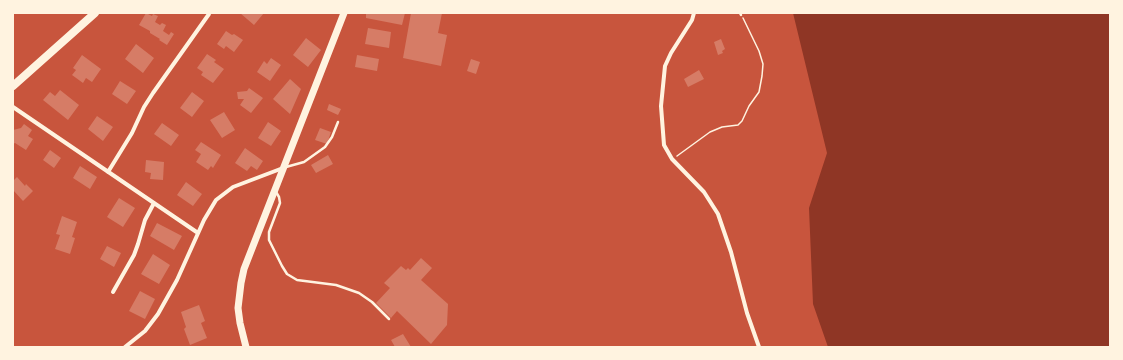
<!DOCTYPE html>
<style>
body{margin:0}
#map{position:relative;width:1123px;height:360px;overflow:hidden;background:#c8553d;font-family:Arial,sans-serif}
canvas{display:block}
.frame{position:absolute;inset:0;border:14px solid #fff3e0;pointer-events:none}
</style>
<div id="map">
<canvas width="1123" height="360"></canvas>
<div class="frame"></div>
</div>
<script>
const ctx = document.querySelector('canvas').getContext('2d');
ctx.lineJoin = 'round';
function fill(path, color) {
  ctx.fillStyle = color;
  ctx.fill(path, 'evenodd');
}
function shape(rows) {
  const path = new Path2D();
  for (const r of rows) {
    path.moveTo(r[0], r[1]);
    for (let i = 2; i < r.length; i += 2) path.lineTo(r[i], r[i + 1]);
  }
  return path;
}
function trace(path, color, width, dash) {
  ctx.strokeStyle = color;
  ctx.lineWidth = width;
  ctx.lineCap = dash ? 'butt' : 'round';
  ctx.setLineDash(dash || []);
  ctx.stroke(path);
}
fill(shape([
 [793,13,1110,13,1110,347,828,347,813,304,809,208,827,153]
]), '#8f3625');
fill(shape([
 [146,13,152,16,153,14,158,16,155,22,160,25,162,23,166,25,163,31,169,35,171,32,174,34,167,45,159,40,160,39,150,33,150,31,139,25],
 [240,13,264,13,254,25],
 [366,13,405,13,402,25,366,18],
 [411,13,442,13,438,33,447,35,441,66,403,58],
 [368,28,391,32,389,48,365,44],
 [226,31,232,35,234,34,243,40,234,52,226,46,224,49,217,44],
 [306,38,321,50,308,67,293,55],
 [721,39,725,49,722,51,723,53,718,55,714,42],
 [136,44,154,58,143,73,125,59],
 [207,54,216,60,214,62,224,69,213,83,201,75,203,72,197,68],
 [82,55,101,69,92,82,86,78,83,83,72,75,76,70,73,68],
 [357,55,379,59,377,71,355,67],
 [271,58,281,65,270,81,257,72,264,61,267,64],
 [471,59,480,62,476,74,467,71],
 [699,70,704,79,688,87,684,79],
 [290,79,301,89,290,114,273,99],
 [120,81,136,91,127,104,112,94],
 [249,88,263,98,251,113,240,105,244,99,238,99,237,92,247,91],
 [60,90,79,105,68,120,43,100,50,92,55,96],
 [192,92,204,101,192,117,180,108],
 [329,104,341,109,338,115,327,110],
 [224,112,235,130,222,138,210,120],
 [97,116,113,127,103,141,88,129],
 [268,122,281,131,271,146,258,138],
 [162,123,179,135,171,146,154,134],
 [24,124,32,130,28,136,33,139,26,150,15,143,13,144,13,130,21,128],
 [320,128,331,132,327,144,315,140],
 [201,142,221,155,213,168,211,166,208,170,196,162,201,154,195,150],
 [245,148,263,161,257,170,251,166,247,171,235,163],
 [50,150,61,158,54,168,43,160],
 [328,155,333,164,316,173,311,165],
 [146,160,164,162,163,180,150,179,151,173,145,172],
 [80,166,97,177,90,189,73,178],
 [17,177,25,186,26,184,33,191,23,201,13,190,13,181],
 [186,182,202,194,193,206,177,195],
 [119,198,135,208,123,227,107,217],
 [62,216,77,222,72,237,75,238,70,254,55,249,60,235,56,234],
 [157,223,182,236,174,250,150,236],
 [107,246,121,253,114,267,100,259],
 [153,254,170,265,159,284,141,274],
 [421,258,432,268,421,280,448,304,447,325,431,344,397,311,391,318,376,303,390,288,384,283,401,266,406,270,408,268,410,270],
 [140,291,155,299,145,319,129,311],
 [199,305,205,321,201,323,207,338,190,345,184,329,186,327,181,312],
 [403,334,411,347,395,347,391,340]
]), '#d67c66');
trace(shape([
 [677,156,710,132,722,127,738,125,742,121,749,106,759,92,762,76,763,64,759,51,743,18]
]), '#fff3e0', 1.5);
trace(shape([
 [740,13,741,15],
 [286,167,304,162,325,147,332,137,338,122],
 [276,192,279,197,280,203,269,232,269,240,282,266,287,274,297,280,336,285,359,293,372,302,389,319]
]), '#fff3e0', 2.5);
trace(shape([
 [694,13,692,20,671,53,665,66,661,106,664,145,672,159,704,192,718,214,731,252,747,313,759,347],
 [13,107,198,233],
 [108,172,132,133,144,107,153,93,209,14],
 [113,292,134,255,138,244,145,220,154,203],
 [125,347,145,331,158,314,177,280,204,220,216,200,233,187,283,168]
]), '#fff3e0', 4);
trace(shape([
 [246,347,240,323,238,308,241,283,244,269,344,13]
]), '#fff3e0', 7);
trace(shape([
 [13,86,95,13]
]), '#fff3e0', 8);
</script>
